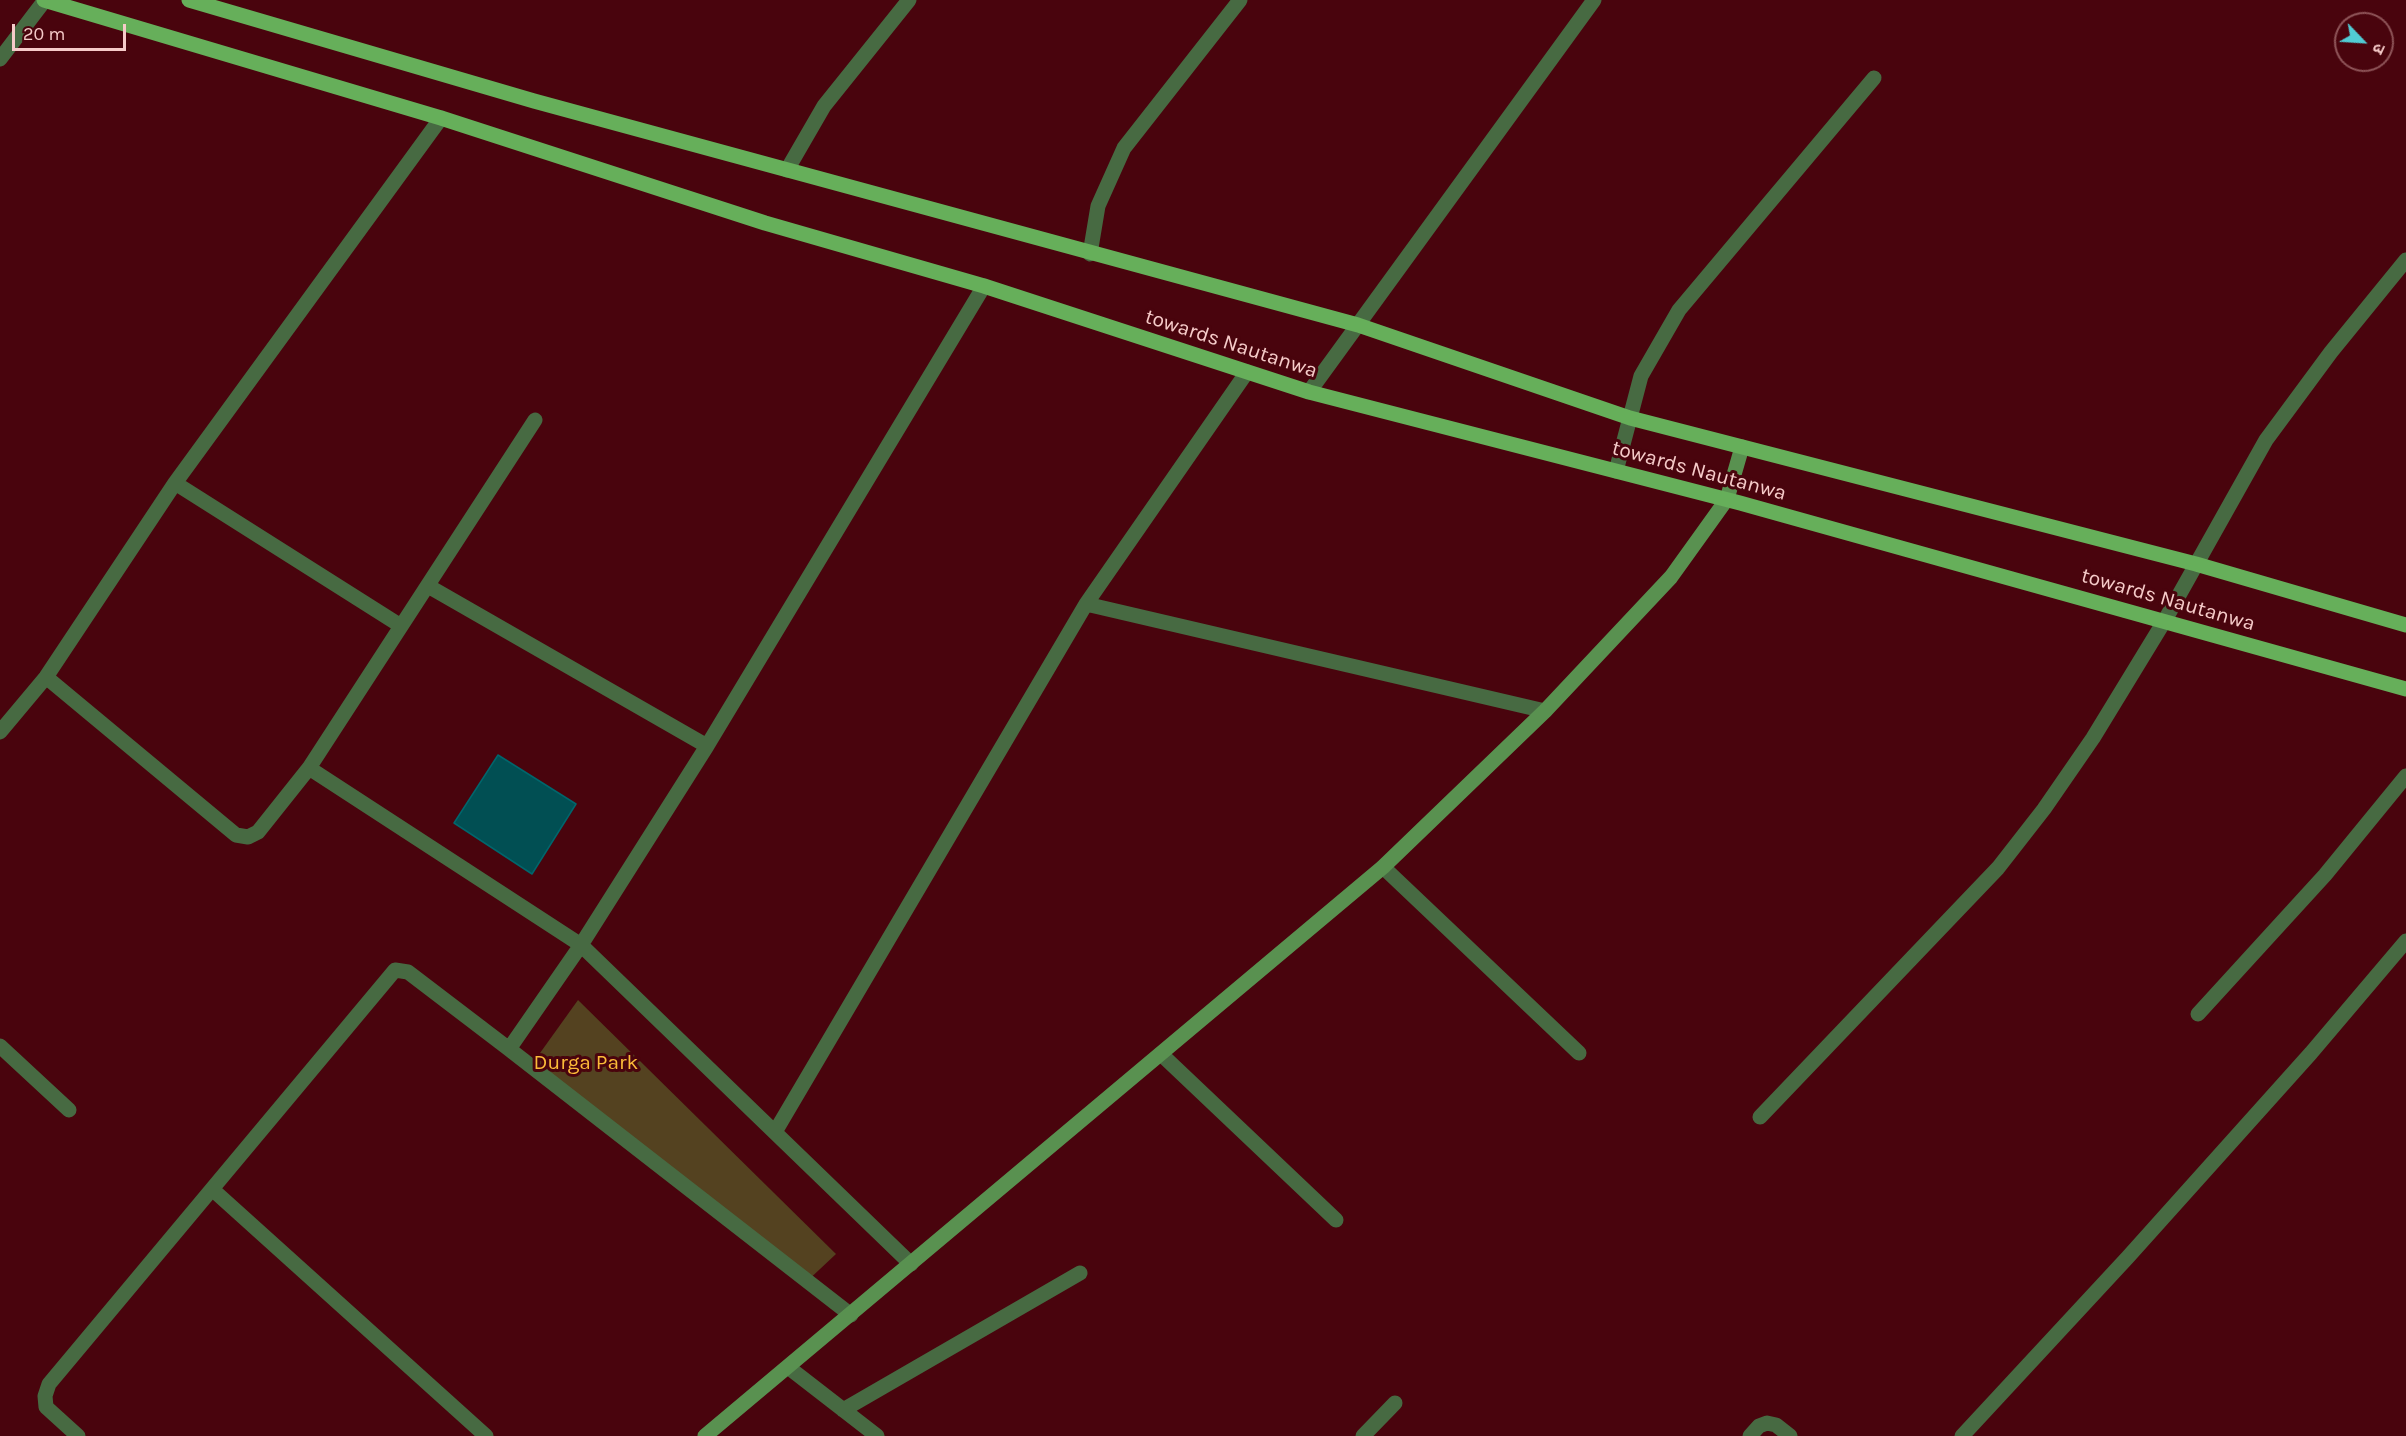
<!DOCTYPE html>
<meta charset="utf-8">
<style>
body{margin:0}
#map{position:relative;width:2406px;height:1436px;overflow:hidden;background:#49040d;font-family:Karla,"Noto Sans Devanagari",sans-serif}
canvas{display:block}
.north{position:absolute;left:2334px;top:12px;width:60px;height:60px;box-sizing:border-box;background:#49040d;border:2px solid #8e5458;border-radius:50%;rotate:115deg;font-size:16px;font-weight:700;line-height:24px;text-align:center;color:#f6cbc9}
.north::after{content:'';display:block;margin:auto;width:21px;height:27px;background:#51ccd4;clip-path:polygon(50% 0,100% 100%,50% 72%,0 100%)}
.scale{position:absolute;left:12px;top:24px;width:114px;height:27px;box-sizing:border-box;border:3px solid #f6cbc9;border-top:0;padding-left:8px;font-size:18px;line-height:21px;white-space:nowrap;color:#f6cbc9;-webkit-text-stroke:4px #49040d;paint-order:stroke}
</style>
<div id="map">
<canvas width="2406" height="1436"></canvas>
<div class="north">उ</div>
<div class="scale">20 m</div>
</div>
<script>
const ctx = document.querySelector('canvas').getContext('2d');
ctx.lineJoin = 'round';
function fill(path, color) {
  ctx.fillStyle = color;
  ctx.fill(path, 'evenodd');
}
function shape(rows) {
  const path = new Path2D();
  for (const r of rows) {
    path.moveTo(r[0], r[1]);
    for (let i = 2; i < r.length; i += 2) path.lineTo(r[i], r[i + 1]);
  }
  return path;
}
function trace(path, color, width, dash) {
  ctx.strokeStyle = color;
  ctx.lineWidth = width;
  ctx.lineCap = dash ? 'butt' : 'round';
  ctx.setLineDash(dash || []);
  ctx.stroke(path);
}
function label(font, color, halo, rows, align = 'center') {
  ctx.font = font + ' Karla,sans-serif';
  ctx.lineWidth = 6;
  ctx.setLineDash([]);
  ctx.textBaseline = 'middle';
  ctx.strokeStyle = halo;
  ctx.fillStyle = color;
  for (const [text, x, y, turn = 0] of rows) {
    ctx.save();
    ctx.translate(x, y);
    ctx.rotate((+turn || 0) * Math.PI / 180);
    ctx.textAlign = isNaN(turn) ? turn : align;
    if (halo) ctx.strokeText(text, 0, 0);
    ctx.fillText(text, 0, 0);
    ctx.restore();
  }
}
fill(shape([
 [578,1000,836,1254,803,1285,530,1067]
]), '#544220');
const building = shape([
 [498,755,576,804,532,874,454,823,498,755]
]);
fill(building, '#014f53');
trace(building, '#00666c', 1.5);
trace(shape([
 [1616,471,1641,376,1679,310,1874,78]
]), '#476a42', 15);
trace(shape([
 [0,59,45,0],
 [787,170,824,106,909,0],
 [1090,254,1098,206,1124,148,1240,0],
 [1309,392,1594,0],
 [175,483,401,626],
 [428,586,707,746],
 [1086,604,1545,711],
 [46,677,236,835,248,837,258,832,309,768,535,420],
 [0,732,46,677,175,483,441,118],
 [309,768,581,945,911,1264],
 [1383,867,1579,1053],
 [2198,1014,2325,875,2406,776],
 [0,1046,69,1110],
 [509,1049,851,1315],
 [1161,1054,1336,1220],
 [1760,1117,1998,868,2044,809,2093,738,2165,620,2266,440,2331,352,2406,260],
 [775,1132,1086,604,1247,372],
 [212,1189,486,1436],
 [788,1367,877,1436],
 [843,1410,1080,1273],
 [78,1436,46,1407,45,1396,49,1384,395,970,408,972,509,1049,581,945,707,746,984,286],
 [1363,1436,1395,1403],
 [1750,1436,1759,1426,1767,1423,1776,1425,1790,1436],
 [1962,1436,2128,1257,2311,1053,2406,941]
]), '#476a42', 15);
trace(shape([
 [705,1436,1383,867,1545,711,1671,577,1727,499,1742,447]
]), '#599150', 15);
trace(shape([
 [44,0,441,118,765,223,984,286,1309,392,1740,503,2406,689],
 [189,0,534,101,1358,325,1630,418,2196,564,2406,625]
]), '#66af5a', 15);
label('21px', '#f6cbc9', '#49040d', [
 ["towards Nautanwa",1231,344,18],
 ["towards Nautanwa",1699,471,15],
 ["towards Nautanwa",2168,600,16]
]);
label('21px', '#fcbc39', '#49040d', [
 ["Durga Park",586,1063]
]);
</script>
